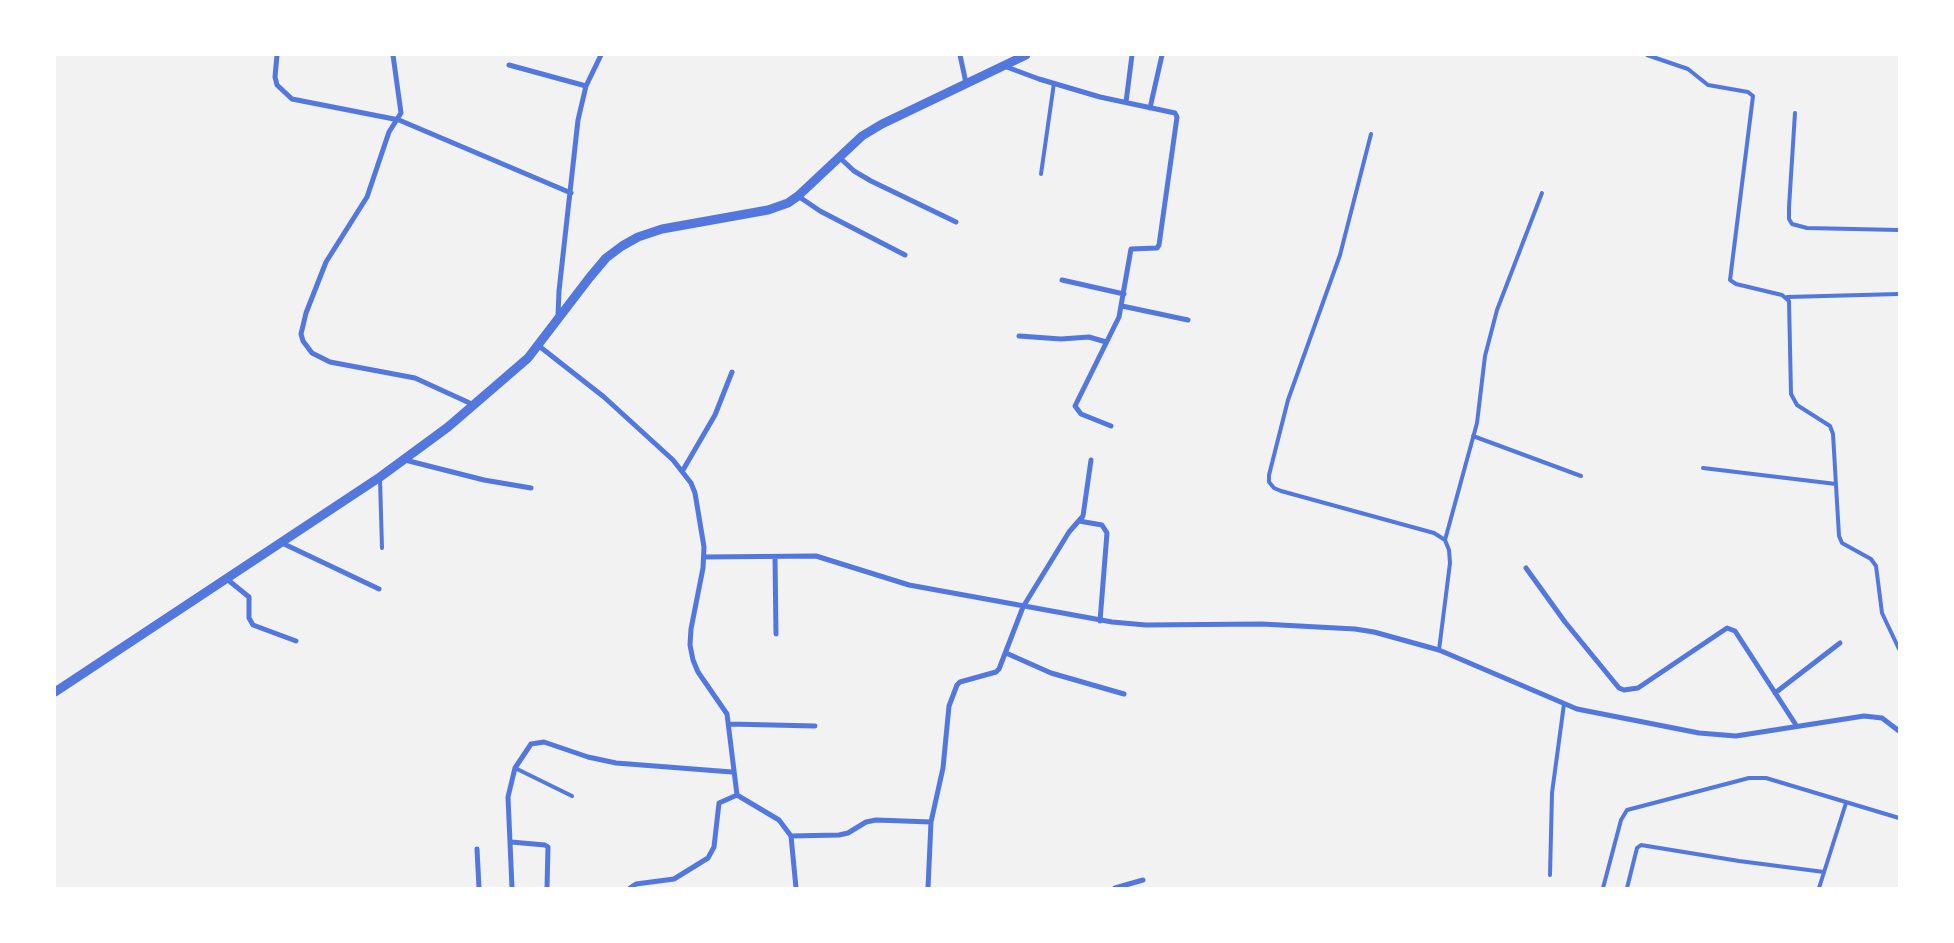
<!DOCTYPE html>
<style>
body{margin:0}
#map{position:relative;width:1954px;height:943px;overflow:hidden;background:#f2f2f2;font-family:Jost,sans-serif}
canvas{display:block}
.frame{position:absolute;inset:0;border:56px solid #fff;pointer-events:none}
</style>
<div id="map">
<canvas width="1954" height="943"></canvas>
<div class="frame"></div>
</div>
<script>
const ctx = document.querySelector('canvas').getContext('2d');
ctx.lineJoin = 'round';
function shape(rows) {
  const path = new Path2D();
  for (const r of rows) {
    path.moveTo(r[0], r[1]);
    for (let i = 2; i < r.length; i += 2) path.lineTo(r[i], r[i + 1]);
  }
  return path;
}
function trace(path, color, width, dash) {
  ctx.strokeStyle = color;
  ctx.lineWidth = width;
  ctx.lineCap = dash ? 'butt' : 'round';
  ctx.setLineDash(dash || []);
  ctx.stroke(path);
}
trace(shape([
 [1647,55,1688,69,1708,85,1748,92,1753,96,1730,280,1736,284,1782,295,1789,301,1791,394,1797,405,1830,426,1833,434,1839,536,1842,543,1871,559,1876,566,1882,613,1899,649],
 [1795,113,1789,207,1789,219,1792,224,1807,228,1899,230],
 [1371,134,1340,255,1288,400,1269,475,1269,482,1274,488,1281,491,1434,533,1445,540,1449,550,1450,563,1439,650],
 [1041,174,1054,83],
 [1787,297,1899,294],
 [1473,436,1581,476],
 [1703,468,1836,484],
 [380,479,382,548],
 [1445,540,1477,423,1485,356,1497,310,1542,193],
 [515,768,572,796],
 [1550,875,1552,793,1564,704],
 [1603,888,1621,820,1627,810,1749,778,1766,778,1899,818],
 [1627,888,1637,848,1641,845,1739,861,1824,872],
 [1819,888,1846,803]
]), '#5277de', 4);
trace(shape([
 [277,55,275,77,277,85,292,99,399,120,571,193],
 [393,55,401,113,389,132,367,197,326,262,306,313,301,334,303,341,312,353,330,362,415,378,474,405],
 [960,55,966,83],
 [509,65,586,86],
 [1004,66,1039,79,1100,97,1175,113,1177,117,1159,245,1157,248,1131,249,1119,317,1075,406,1081,414,1111,426],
 [1126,102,1132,55],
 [1150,108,1162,55],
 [839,157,854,171,871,181,956,222],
 [798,196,820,211,905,255],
 [1062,280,1124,294],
 [1122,306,1188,320],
 [558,316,559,291,578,120,586,86,601,55],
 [1019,336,1061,339,1089,337,1106,342],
 [539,346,604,397,673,460,691,483,695,493,704,547,703,568,691,629,690,645,693,660,698,672,727,714,737,795,779,820,791,836,796,888],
 [405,460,484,480,531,488],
 [683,470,715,415,732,372],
 [1079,521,1102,525,1107,533,1100,621],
 [282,543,379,589],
 [704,557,816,556,909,585,1112,622,1146,625,1262,624,1355,629,1374,632,1439,650,1577,709,1699,733,1736,736,1864,716,1882,718,1899,731],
 [775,557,776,634],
 [1526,568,1565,622,1619,688,1624,690,1638,688,1727,628,1735,631,1796,725],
 [228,580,249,597,249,618,253,625,296,641],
 [1006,653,1051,673,1124,694],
 [1775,693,1840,643],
 [730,724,815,726],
 [791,836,839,835,848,833,866,822,876,820,931,822],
 [511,842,545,845,548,847,547,888],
 [477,849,479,888],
 [512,888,508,797,515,768,531,744,544,742,588,757,616,763,732,772],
 [630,888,636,884,674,879,708,858,714,847,719,803,737,795],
 [928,888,931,822,943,768,949,706,957,685,960,682,996,672,999,669,1023,607,1069,532,1083,516,1091,460],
 [1115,888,1143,880]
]), '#5277de', 5);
trace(shape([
 [55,692,380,477,448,427,528,358,590,277,606,258,622,246,638,237,662,229,768,210,788,203,798,196,862,136,882,124,1026,55]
]), '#5277de', 9);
</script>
